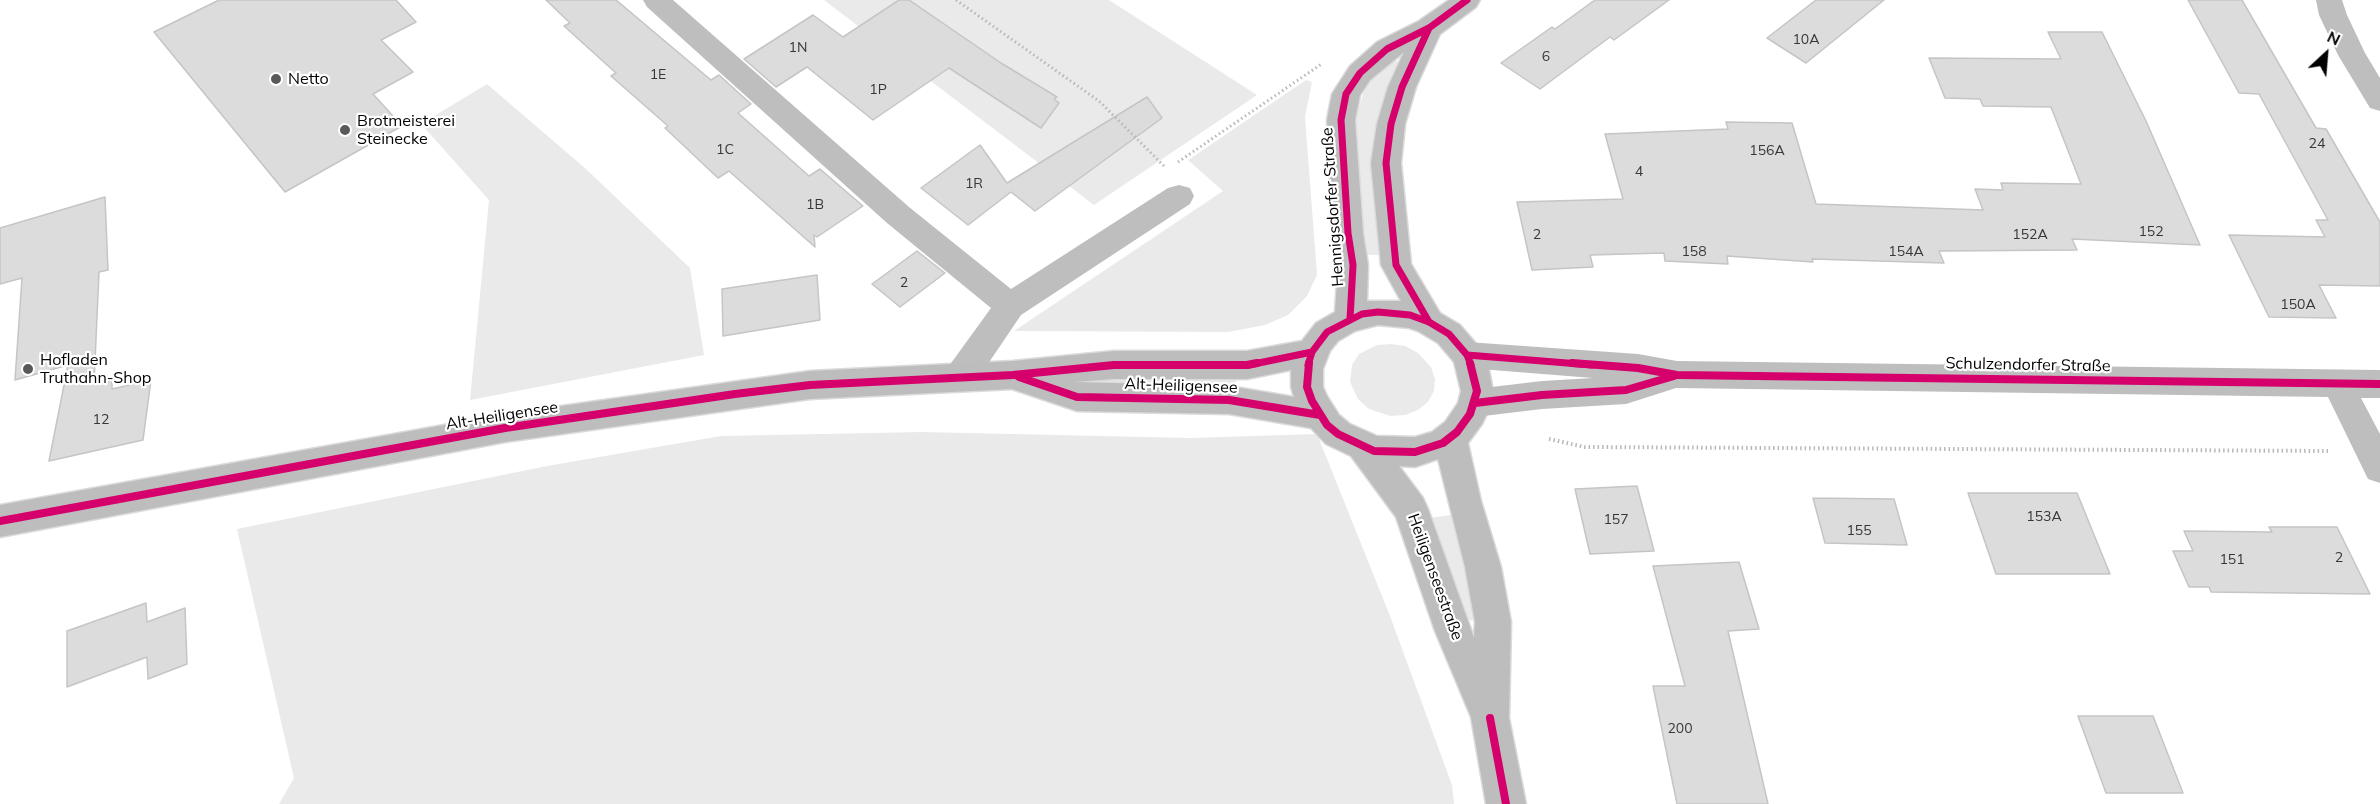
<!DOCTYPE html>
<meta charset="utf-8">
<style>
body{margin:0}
#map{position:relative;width:2380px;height:804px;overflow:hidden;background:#fff;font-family:Mulish,sans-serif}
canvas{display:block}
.north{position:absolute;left:2296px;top:24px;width:60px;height:60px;-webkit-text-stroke:4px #fff;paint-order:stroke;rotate:26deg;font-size:16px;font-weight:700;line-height:24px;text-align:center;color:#000}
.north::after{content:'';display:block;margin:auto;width:21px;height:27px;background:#000;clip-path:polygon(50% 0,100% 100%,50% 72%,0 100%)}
</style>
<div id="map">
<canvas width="2380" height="804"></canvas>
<div class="north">N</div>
</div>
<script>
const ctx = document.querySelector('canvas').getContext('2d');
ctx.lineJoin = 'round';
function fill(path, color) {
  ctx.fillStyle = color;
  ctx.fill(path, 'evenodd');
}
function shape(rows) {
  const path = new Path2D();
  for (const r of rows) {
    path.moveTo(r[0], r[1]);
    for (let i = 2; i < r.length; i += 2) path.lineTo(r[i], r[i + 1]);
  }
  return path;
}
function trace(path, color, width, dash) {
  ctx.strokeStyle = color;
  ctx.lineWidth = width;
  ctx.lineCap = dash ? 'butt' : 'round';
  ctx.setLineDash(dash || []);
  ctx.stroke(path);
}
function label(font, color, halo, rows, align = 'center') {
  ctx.font = font + ' Mulish,sans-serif';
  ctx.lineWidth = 4.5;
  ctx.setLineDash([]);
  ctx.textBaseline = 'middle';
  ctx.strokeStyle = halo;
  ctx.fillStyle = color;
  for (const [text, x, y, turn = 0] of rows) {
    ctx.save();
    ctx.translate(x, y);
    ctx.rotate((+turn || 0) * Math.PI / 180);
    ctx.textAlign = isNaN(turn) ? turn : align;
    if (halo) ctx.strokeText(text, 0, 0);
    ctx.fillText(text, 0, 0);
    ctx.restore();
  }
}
fill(shape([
 [824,0,1109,0,1257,95,1094,205],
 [1397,61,1400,64,1385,255,1365,255,1354,157,1354,123,1365,88,1374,75,1391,62],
 [1306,80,1312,82,1305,117,1317,275,1307,296,1288,315,1265,325,1228,332,1014,331,1223,191,1188,160],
 [487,84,586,169,690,268,704,355,470,400,489,200,421,124],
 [1391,344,1405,346,1418,353,1431,367,1435,379,1434,391,1428,402,1418,410,1405,415,1390,416,1369,409,1358,399,1350,382,1352,365,1359,354,1377,345],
 [1236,375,1236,388,1102,385,1101,380,1104,376],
 [922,432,1190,438,1317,434,1390,616,1452,785,1454,804,279,804,294,778,237,529,547,466,721,436],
 [1451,515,1464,554,1475,615,1472,621,1466,618,1429,518]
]), '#eaeaea');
const building = shape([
 [219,0,396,0,416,22,381,40,413,72,373,94,402,126,285,192,154,32,219,0],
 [546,0,616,0,711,80,719,75,751,104,738,113,809,176,820,169,863,206,817,237,814,235,815,247,729,171,718,178,665,128,668,126,611,76,616,73,564,26,570,23,546,0],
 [899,0,909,0,1001,63,1057,97,1054,99,1059,103,1041,128,949,68,873,120,807,67,776,87,744,59,813,15,843,37,899,0],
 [1595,0,1669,0,1614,40,1610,37,1540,89,1501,63,1552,27,1555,29,1595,0],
 [1816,0,1884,0,1806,63,1767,38,1816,0],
 [2188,0,2242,0,2316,128,2326,129,2380,222,2380,286,2319,285,2336,318,2269,317,2229,235,2325,237,2316,220,2328,220,2259,94,2239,93,2188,0],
 [2048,32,2102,32,2146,121,2200,245,2072,239,2077,250,1939,251,1944,263,1812,259,1813,262,1727,256,1728,264,1665,261,1664,253,1590,255,1593,267,1532,270,1517,202,1623,199,1605,134,1728,129,1726,122,1792,123,1816,204,1983,210,1975,189,2003,190,2001,183,2081,184,2051,107,1983,106,1980,99,1945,98,1929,58,2061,59,2048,32],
 [1147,97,1162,118,1035,211,1011,192,968,225,921,188,980,145,1007,183,1147,97],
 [105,197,108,270,99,272,94,384,112,381,112,389,151,380,143,440,49,461,68,365,15,380,22,278,0,284,0,228,105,197],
 [917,251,945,273,900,307,872,284,917,251],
 [817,275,820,320,723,336,722,289,817,275],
 [1637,486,1654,551,1590,554,1575,489,1637,486],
 [1968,493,2077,493,2110,574,1996,574,1968,493],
 [1813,498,1894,499,1907,545,1825,543,1813,498],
 [2269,527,2337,527,2370,594,2211,592,2209,587,2189,587,2173,551,2193,551,2184,531,2272,532,2269,527],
 [1739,562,1759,629,1728,631,1768,804,1677,804,1653,686,1685,686,1653,566,1739,562],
 [146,603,147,622,185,608,187,664,148,679,147,657,67,687,67,631,146,603],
 [2078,716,2153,716,2183,793,2106,793,2078,716]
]);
fill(building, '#dcdcdc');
trace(building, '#c5c5c5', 1.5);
const major = shape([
 [1449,0,1480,0,1476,7,1440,34,1416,87,1405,124,1401,163,1411,264,1440,313,1460,325,1478,346,1489,370,1493,391,1492,403,1482,424,1468,443,1481,501,1501,567,1511,622,1509,718,1526,804,1486,804,1471,717,1435,631,1396,517,1351,456,1326,444,1311,428,1229,414,1077,411,1012,389,810,399,505,442,0,537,0,505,505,414,810,371,1013,361,1114,351,1247,351,1302,341,1316,323,1335,312,1338,265,1333,233,1327,120,1332,94,1350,66,1377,42,1419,21,1449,0],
 [1404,52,1388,87,1377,124,1371,163,1381,265,1401,301,1367,301,1368,265,1363,233,1355,120,1360,95,1370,80,1404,52],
 [1378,325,1409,328,1418,331,1438,343,1454,362,1461,391,1458,403,1445,422,1432,432,1415,437,1377,436,1350,424,1339,415,1327,396,1323,387,1323,369,1330,351,1338,341,1355,331,1378,325],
 [1291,370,1291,387,1294,397,1229,386,1075,382,1114,379,1247,379,1291,370],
 [1438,459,1465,567,1475,622,1474,638,1428,509,1423,498,1399,466,1415,467,1438,459]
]);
trace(major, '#dbdbdb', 3);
trace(shape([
 [956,0,1099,101,1164,166],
 [1178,162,1323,63]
]), '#b8b8b8', 3, [1.5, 3]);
trace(shape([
 [1549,439,1585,447,2328,451]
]), '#b8b8b8', 4, [1.5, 3]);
fill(shape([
 [643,0,673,0,909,207,1011,289,1168,188,1179,185,1190,188,1194,196,1190,204,1021,315,973,386,961,390,949,386,945,376,949,366,991,308,887,223,647,7,643,0],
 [2316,0,2342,0,2347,15,2365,53,2380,78,2380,111,2370,108,2338,55,2319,15,2316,0],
 [1467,342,1638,354,1677,361,2380,370,2380,398,2361,398,2380,434,2380,483,2368,479,2328,397,1676,388,1626,404,1542,409,1475,417,1463,413,1458,403,1463,393,1475,389,1542,381,1593,378,1467,368,1456,364,1451,355,1456,346,1467,342]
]), '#bebebe');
fill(major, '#bdbdbd');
trace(shape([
 [1429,28,1402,87,1391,124,1386,163,1396,265,1429,322],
 [1350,319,1353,265,1348,233,1341,120,1346,94,1360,73,1387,49,1429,28,1467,0],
 [1467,355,1592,365],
 [1249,365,1312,352],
 [1308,365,1312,352,1327,332,1362,314,1378,312,1410,315,1429,322,1449,334,1467,355,1471,365]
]), '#d6006c', 7);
trace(shape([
 [1309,363,1307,387,1312,401,1327,425,1338,434,1374,451,1415,452,1443,443,1457,432,1470,414,1477,391,1470,363],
 [1572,363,1638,368,1677,375,2380,384],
 [1019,377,1077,397,1229,400,1320,415],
 [1475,403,1542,395,1626,390,1674,376],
 [0,521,505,428,735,394,810,385,1013,375,1114,365,1247,365,1257,363],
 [1490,718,1506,804]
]), '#d6006c', 8);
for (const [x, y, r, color] of [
 [276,79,6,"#595959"],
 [345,130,6,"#595959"],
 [28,369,6,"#595959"]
]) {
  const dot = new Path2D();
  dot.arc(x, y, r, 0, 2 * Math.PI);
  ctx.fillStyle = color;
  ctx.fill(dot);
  trace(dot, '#fff', 2);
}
label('14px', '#373737', null, [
 ["10A",1806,40],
 ["1N",798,48],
 ["6",1546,57],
 ["1E",658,75],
 ["1P",878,90],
 ["24",2317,144],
 ["1C",725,150],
 ["156A",1767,151],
 ["4",1639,172],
 ["1R",974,184],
 ["1B",815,205],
 ["152",2151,232],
 ["2",1537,235],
 ["152A",2030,235],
 ["158",1694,252],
 ["154A",1906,252],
 ["2",904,283],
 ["150A",2298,305],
 ["12",101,420],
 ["153A",2044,517],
 ["157",1616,520],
 ["155",1859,531],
 ["2",2339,558],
 ["151",2232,560],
 ["200",1680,729]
]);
label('16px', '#000', '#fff', [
 ["Netto",288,79],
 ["Brotmeisterei",357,121],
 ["Steinecke",357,139],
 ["Hofladen",40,360],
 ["Truthahn-Shop",40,378]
], 'left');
label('16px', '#000', '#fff', [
 ["Hennigsdorfer Straße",1333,207,-94],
 ["Schulzendorfer Straße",2028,365,1],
 ["Alt-Heiligensee",1181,386,2],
 ["Alt-Heiligensee",502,416,-9],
 ["Heiligenseestraße",1435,577,70]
]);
</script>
